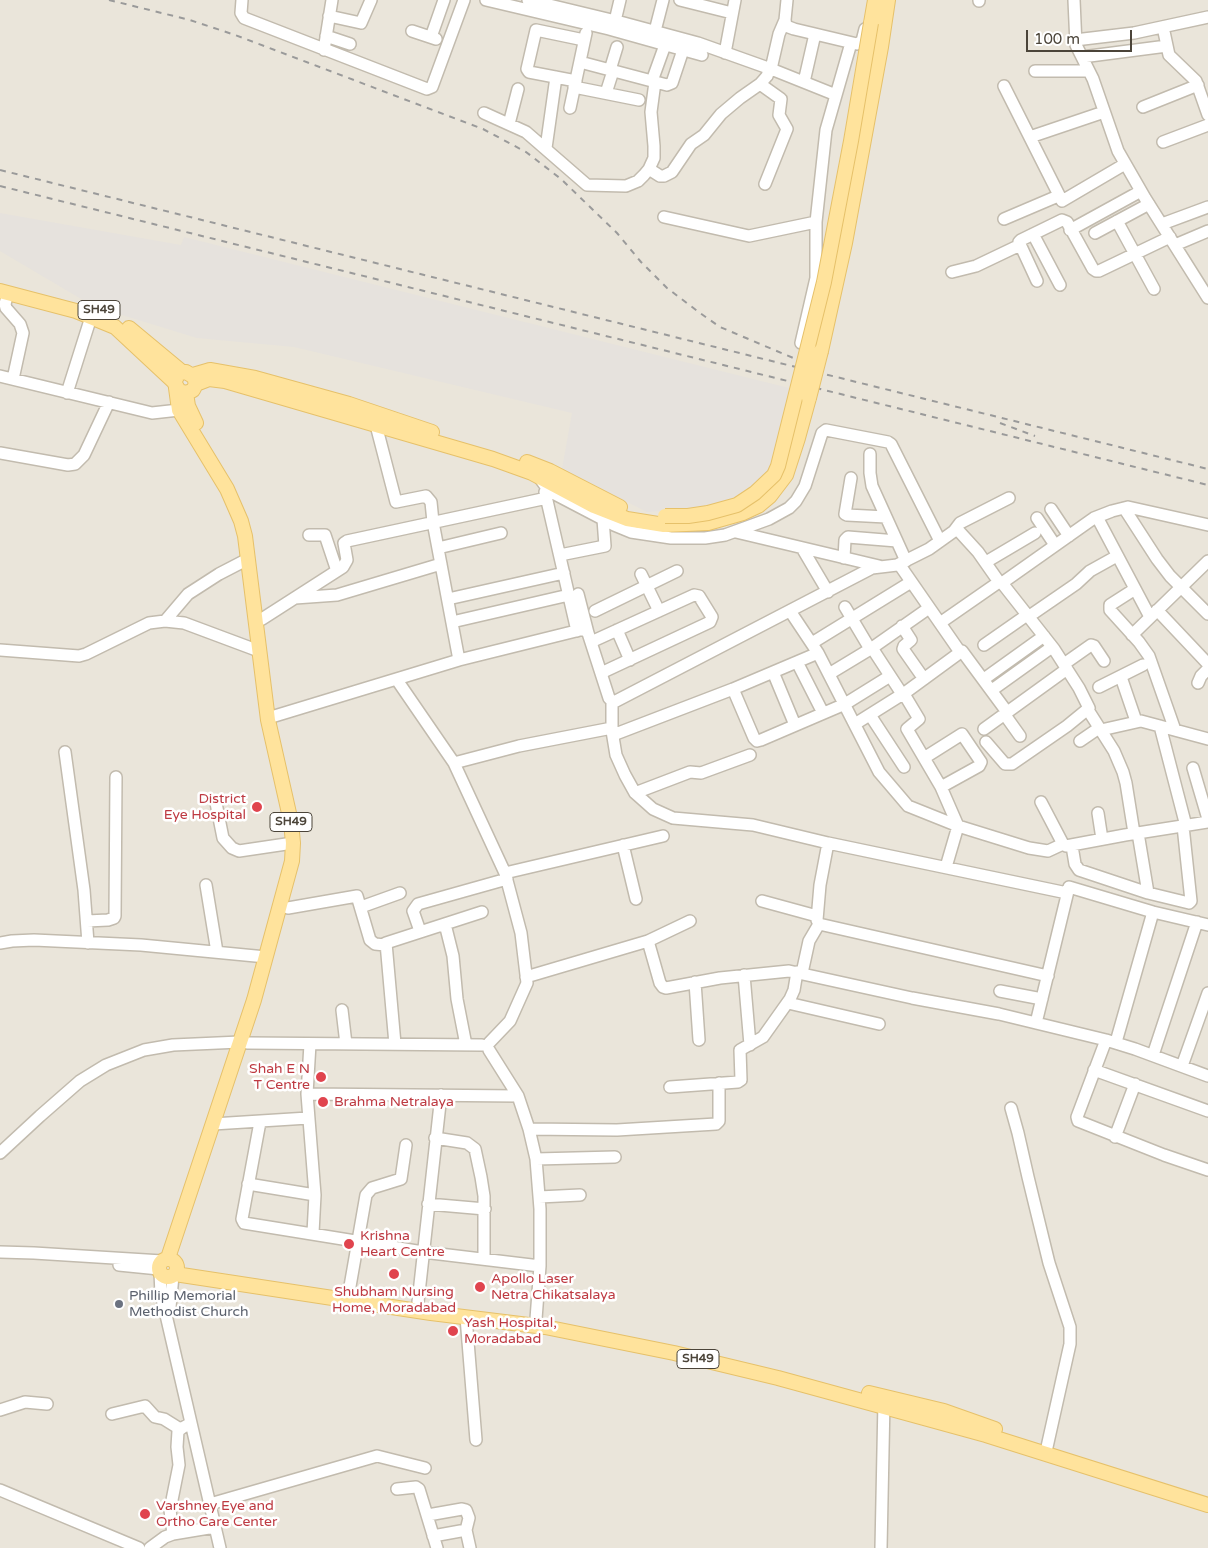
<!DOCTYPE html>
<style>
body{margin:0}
#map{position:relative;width:1208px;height:1548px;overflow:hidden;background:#f6f3ec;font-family:"Varela Round",sans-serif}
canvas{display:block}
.scale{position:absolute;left:1026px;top:30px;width:106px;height:22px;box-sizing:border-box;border:2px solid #4b4439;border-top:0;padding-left:6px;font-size:15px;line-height:18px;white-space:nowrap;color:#4b4439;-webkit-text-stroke:4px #fff;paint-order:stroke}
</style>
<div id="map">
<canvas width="1208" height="1548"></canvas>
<div class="scale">100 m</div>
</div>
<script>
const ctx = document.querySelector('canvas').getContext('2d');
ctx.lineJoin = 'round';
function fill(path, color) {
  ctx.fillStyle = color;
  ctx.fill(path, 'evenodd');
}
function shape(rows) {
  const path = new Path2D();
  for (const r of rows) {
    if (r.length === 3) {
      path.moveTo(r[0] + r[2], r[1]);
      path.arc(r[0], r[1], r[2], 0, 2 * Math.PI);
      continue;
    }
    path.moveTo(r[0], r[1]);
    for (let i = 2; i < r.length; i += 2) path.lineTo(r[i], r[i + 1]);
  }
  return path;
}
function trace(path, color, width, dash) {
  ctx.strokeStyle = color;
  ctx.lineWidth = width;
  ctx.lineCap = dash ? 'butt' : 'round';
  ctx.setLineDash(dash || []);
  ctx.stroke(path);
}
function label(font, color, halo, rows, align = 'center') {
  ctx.font = font + ' "Varela Round",sans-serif';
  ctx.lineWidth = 5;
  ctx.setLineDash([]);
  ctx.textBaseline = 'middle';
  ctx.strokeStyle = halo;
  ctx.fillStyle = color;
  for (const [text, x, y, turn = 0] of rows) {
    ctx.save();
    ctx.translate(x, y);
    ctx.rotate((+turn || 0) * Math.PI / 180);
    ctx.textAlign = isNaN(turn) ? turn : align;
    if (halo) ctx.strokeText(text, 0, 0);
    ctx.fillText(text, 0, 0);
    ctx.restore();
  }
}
fill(shape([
 [0,0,1208,0,1208,1548,0,1548]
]), '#eae5da');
fill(shape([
 [0,213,181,245,184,237,793,389,775,479,741,506,647,512,562,469,572,413,294,347,197,338,93,306,0,251]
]), '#e6e2dd');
const minor = shape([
 [242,0,241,13,244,18,427,89,432,87,464,0],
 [486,0,609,29,702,55],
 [528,0,620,22,698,43,771,69,836,95],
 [680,0,732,13],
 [787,0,785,20,786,26,794,29,857,44,862,41,865,29],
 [979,0,979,1],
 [1074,0,1076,45,1093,79,1118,151,1145,198,1208,298],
 [329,16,361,23,371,0],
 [615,21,620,0],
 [1163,27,1169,55,1196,81,1208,115],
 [412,31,436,39],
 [655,31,663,0],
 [326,36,350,44],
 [431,37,444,0],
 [1075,40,1134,33,1208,17],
 [324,50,332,0],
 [725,53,735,0],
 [1082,57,1167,46],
 [580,62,667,85,672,83,683,50],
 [771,69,779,34,785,20],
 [610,70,617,47],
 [1035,71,1089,71],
 [576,81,529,72,527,69,536,30,584,40],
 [652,81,665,45],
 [804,82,815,34],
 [760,84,781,99,779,115,787,129,765,184],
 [1004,86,1062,201,1125,164],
 [574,87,639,100],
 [606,93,613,71],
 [1143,107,1198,85],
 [570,108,586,33],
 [484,113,526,132,587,185,626,186,638,181,644,175,649,169,654,158,654,146,651,112,655,82],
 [509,124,518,89],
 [1030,137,1104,112],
 [1163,142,1208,125],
 [546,148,556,77],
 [649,169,660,176,664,176,672,172,691,144,704,135,721,114,740,98,760,84,767,76,770,68],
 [664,217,749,236,816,222],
 [1004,219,1058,196],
 [1117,221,1154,289],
 [1162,224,1208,207],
 [1070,230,1141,191],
 [1095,233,1149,204],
 [1033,234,1060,285],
 [1175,245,1208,231],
 [952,272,976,266,1020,245],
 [1037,281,1019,242,1021,240,1062,220,1067,222,1093,269,1096,271,1099,271,1170,237],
 [8,293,5,304,6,308,20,324,23,333,13,379],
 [801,343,816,278,816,222,826,130,851,43],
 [0,376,152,413,179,410],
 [67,393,91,317],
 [376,425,396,502,426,496,431,502,433,522,459,660],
 [0,453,68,465,75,464,84,455,109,402],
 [870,454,870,473,872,486,906,561],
 [539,477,549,491,614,525,631,532,671,538,705,538,725,535,769,519,789,508,796,501,805,486,822,433,826,430,888,442,891,444,940,541],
 [851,478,845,514,847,515,886,517],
 [545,492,577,631],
 [1124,508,1157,559,1170,576,1208,614],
 [1051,509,1069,536],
 [1097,517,1150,617],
 [1037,518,1055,545],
 [954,531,960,523,1009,498],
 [736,532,879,566],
 [309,535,325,535,337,571],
 [438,548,501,533],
 [802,548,828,592],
 [560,555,605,546,603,519],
 [844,558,845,540,848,537,897,541],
 [986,562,1035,533],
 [899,564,960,652],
 [641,574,659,611],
 [1135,589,1110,605,1110,610,1139,642,1149,656,1175,730],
 [578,594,588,633],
 [295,598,337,595,441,564],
 [448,599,564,573],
 [845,607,870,649],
 [1157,610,1208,664],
 [595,611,677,571],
 [790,611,818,653,879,772,908,806,958,826,1029,848,1048,851,1063,844],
 [1028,617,1076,584,1090,571,1117,556],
 [262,619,343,567,347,560,344,543,347,541,547,498],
 [165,621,188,594,219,574,248,559],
 [452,622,569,595],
 [940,623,999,582],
 [902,626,911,640,904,646,903,649,924,679],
 [617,630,630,660],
 [1132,635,1208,561],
 [591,642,694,595,699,596,712,617,710,622,601,673],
 [812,643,911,582],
 [984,645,1027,615],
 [872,648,902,694],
 [0,650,79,656,86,654,149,623,165,621,184,623,259,651],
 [797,662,823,713],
 [1064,664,1091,645,1094,646,1104,661],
 [773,672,795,725],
 [829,674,872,648,929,608],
 [1121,677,1136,721],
 [984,679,1044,636],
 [397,680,454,763,505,873,521,933,527,983,510,1021,489,1043],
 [1198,683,1201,676,1208,669],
 [1099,687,1143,665],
 [733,689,754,738,757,741,761,740,845,704,890,676],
 [992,690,1052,647],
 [904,694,919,719,907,729,941,787,958,826,946,867],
 [612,701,612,731,616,755,625,775,635,793,653,809,673,818,753,825,828,843,820,885,817,920,819,924,1048,976],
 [1088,710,1114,751,1123,772,1126,783,1134,833],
 [870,715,904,767],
 [1005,715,1020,736],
 [268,718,459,660,580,630,585,630,588,633,609,698,612,701,616,701,872,568,897,565,929,549,957,529,978,552,999,582,1002,583,1094,518,1112,511,1128,507,1208,525],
 [855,724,906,692,962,651,1007,712],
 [1160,726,1186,826],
 [984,729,1067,669],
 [1101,730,1141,721,1208,739],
 [613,735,733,689,818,653],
 [1080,741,1099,728],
 [986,742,1005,764,1012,764,1067,726,1089,708,1079,688,1054,649,1002,583],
 [65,752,84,890,88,943],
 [924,758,962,734,981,762,979,766,941,787],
 [454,763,519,746,612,728],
 [1193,768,1208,819],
 [635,793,690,772,701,773,750,755],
 [1041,802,1063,844,1066,846,1125,835,1208,822],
 [216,803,223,838,232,848,239,851,293,843],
 [1098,813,1102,839],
 [1138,833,1148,893],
 [828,843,1067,893],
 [623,845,636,899],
 [1072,846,1075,864,1079,870,1148,893,1189,903,1191,901,1183,826],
 [505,873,663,836],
 [206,885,217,952],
 [762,901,817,916],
 [361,907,400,893],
 [288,908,357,896,370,940,375,944,385,945],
 [87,921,108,920,114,918,115,916,116,777],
 [445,924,453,956,457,999,466,1045],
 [420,931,413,911,418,904,507,879],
 [648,941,660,983,663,987,666,988,720,978,789,971,912,998,999,1014,1106,1040,1135,1049,1208,1076],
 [0,943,12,941,34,940,141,945,266,957],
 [802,973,809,941,819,924],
 [744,975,750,1045],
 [526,977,648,941,690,921],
 [695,982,699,1040],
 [1000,991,1042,999],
 [788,1003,879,1024],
 [342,1010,346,1044],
 [1036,1023,1069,887,1153,912,1208,925],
 [1106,1040,1077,1117,1078,1121,1164,1155,1208,1170],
 [1116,1042,1153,912],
 [247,1043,482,1045],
 [310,1044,307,1094,315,1195,313,1233],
 [395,1044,386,943,482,912],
 [489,1050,518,1096,529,1129,536,1159,540,1209,540,1266,536,1319],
 [1153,1055,1197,922],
 [1182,1066,1208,993],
 [1094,1070,1208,1111],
 [670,1087,738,1082,741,1080,740,1050,763,1037,790,999,794,990,797,972],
 [307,1094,518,1096],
 [1011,1108,1018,1133,1028,1177,1049,1263,1070,1327,1070,1344,1047,1447],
 [260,1122,242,1219,244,1223,423,1252,540,1266],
 [213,1124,308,1118],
 [529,1129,617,1130,716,1124,719,1121,719,1083],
 [1115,1137,1135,1084],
 [435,1138,467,1143,475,1149,481,1177,484,1196,484,1259],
 [0,1153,40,1116,80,1081,106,1065,144,1050,173,1045,240,1042],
 [536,1159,615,1157],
 [248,1184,315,1195],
 [539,1197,580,1195],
 [428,1204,485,1209],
 [0,1252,34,1253,162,1261],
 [119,1265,159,1269],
 [160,1272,161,1295,166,1315,220,1548],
 [349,1292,366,1195,372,1188,401,1179,406,1145],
 [418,1302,441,1095],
 [166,1315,170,1307,173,1276],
 [466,1317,476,1440],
 [0,1410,25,1402,47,1404],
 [112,1414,145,1406,155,1417,164,1419,180,1429],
 [397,1489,416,1487,419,1489,437,1548],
 [0,1490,139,1548],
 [210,1504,377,1456,425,1468],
 [428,1515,462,1509,466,1510,469,1518,466,1530,470,1548],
 [173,1534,170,1510,179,1465,177,1447,178,1431,182,1428,191,1423],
 [433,1536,466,1530],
 [150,1548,165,1537,173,1534,215,1527],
 [881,1548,884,1401]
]);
const major = shape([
 [871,23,875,0],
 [0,291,76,311,115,327,174,382,179,391,186,393,189,392,193,390,196,384,194,377,186,372,179,373,174,382],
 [129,328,182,372],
 [821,351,845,243,881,47,888,0],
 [193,375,210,370,255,378,349,404,432,432],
 [196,384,209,379,225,381,493,459,532,473,594,506,627,519,664,525,708,523,743,513,758,506,770,496,786,475,798,438,809,398],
 [186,393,188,406,196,423],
 [527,462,550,471,620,507],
 [168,1258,254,1000,292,861,293,843,291,822,268,720,245,536,241,521,227,489,179,410,176,388],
 [168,1268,9],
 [175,1274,431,1313,545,1327,674,1353,778,1378,884,1407,986,1435,1208,1505],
 [869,1393,944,1411,995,1429]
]);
trace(minor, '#c2bbae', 14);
trace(major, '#e6c16a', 16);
trace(minor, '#fff', 11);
trace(major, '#ffe39c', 14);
trace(shape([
 [109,0,190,20,235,35,483,129,526,152,561,179,617,233,641,262,667,288,700,313,720,327,817,368],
 [0,170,1208,469],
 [0,186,1208,485],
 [1000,423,1035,436]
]), '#9a9a9a', 2, [6, 6]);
const majorBridge = shape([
 [809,398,821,351],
 [665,516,688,516,708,513,737,505,755,493,774,475,778,466,824,282,851,141,871,23]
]);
trace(majorBridge, '#e6c16a', 16, []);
trace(majorBridge, '#ffe39c', 14);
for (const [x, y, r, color] of [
 [257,807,6,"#e0444e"],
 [321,1077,6,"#e0444e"],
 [323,1102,6,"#e0444e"],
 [349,1244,6,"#e0444e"],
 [394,1274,6,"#e0444e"],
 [480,1287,6,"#e0444e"],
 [119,1304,5,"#6b7280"],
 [453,1331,6,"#e0444e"],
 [145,1514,6,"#e0444e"]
]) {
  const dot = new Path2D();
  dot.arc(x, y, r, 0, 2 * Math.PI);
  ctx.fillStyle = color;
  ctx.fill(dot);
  trace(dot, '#fff', 2);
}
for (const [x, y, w] of [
 [99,310,42],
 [291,822,42],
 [698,1359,42]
]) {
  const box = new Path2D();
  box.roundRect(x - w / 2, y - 9.5, w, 19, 4);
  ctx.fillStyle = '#fff';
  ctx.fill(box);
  trace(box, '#4b4439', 1);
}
label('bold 12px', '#4b4439', null, [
 ["SH49",99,310],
 ["SH49",291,822],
 ["SH49",698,1359]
]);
label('14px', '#be3a42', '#fff', [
 ["District",246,799,"right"],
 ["Eye Hospital",246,815,"right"],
 ["Shah E N",310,1069,"right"],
 ["T Centre",310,1085,"right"],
 ["Brahma Netralaya",334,1102],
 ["Krishna",360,1236],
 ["Heart Centre",360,1252],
 ["Apollo Laser",491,1279],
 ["Netra Chikatsalaya",491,1295],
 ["Shubham Nursing",394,1292,"center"],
 ["Home, Moradabad",394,1308,"center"],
 ["Yash Hospital,",464,1323],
 ["Moradabad",464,1339],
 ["Varshney Eye and",156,1506],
 ["Ortho Care Center",156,1522]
], 'left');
label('14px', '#5b616d', '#fff', [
 ["Phillip Memorial",129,1296],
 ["Methodist Church",129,1312]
], 'left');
</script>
